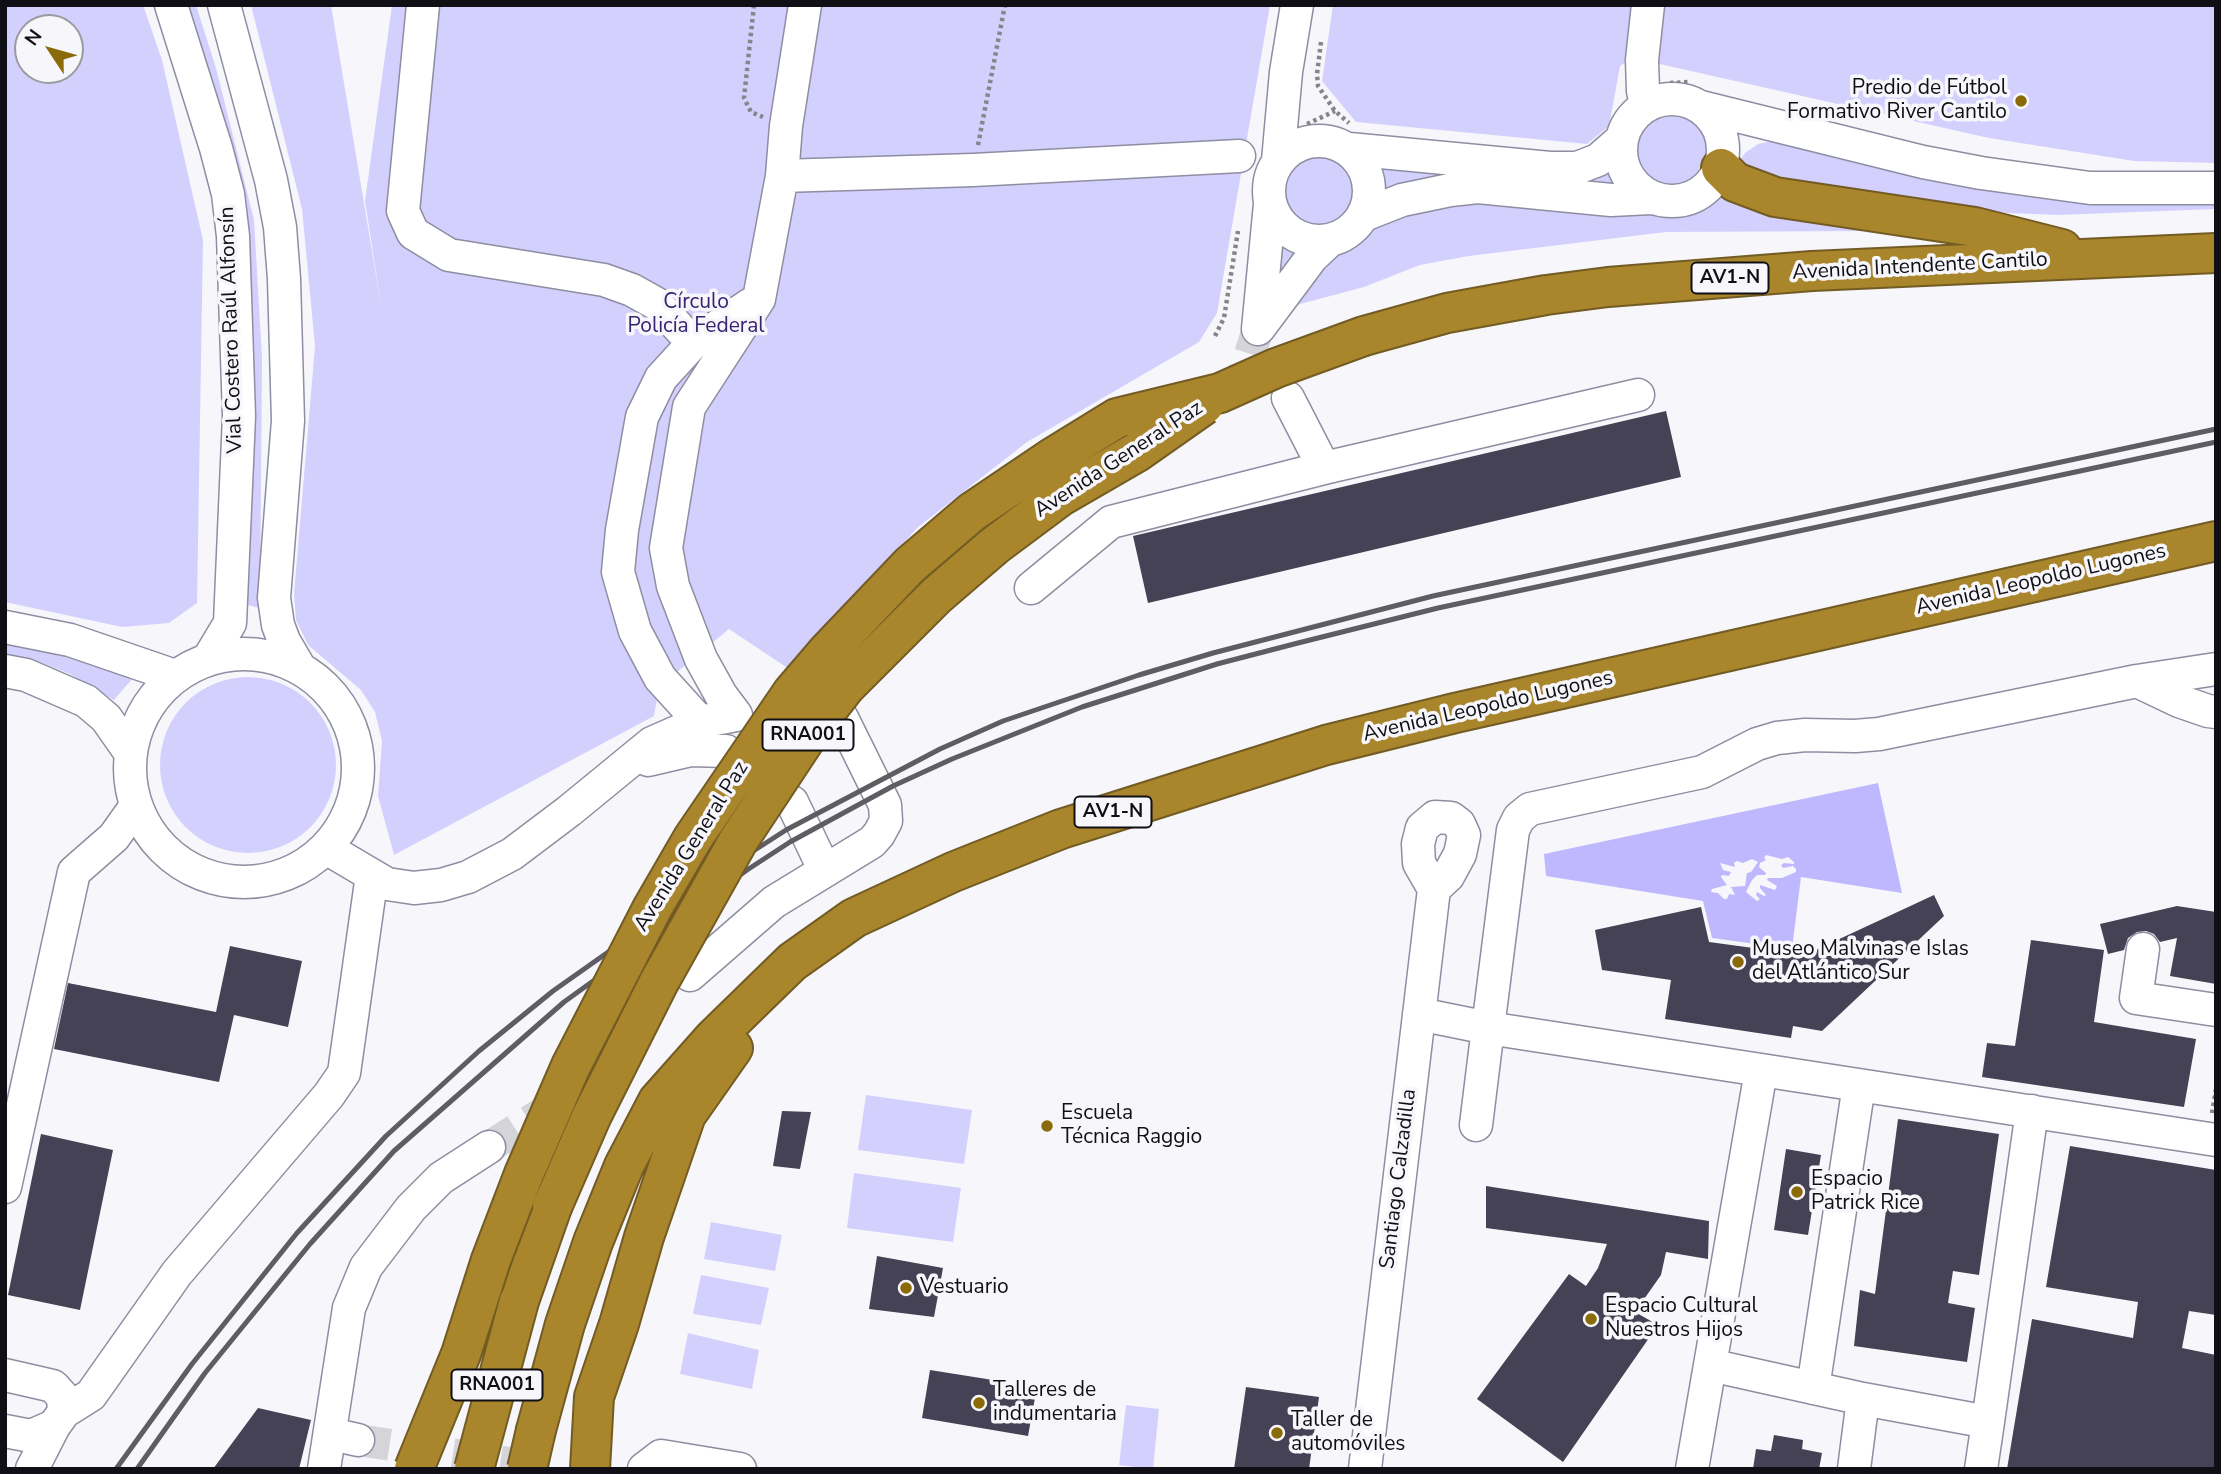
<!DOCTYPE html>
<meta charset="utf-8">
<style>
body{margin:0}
#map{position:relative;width:2221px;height:1474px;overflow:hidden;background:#f7f7fb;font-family:"Nunito Sans",sans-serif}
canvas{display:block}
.frame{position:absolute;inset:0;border:7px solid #100f16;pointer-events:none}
.north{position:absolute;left:14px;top:14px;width:70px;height:70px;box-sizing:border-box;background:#f7f7fb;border:2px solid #9b9a9f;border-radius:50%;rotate:306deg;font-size:19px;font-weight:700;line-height:28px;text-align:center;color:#100f16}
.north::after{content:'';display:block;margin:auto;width:24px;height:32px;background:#8b6a0a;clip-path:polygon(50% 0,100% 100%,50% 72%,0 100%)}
</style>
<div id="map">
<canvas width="2221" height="1474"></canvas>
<div class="frame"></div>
<div class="north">N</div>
</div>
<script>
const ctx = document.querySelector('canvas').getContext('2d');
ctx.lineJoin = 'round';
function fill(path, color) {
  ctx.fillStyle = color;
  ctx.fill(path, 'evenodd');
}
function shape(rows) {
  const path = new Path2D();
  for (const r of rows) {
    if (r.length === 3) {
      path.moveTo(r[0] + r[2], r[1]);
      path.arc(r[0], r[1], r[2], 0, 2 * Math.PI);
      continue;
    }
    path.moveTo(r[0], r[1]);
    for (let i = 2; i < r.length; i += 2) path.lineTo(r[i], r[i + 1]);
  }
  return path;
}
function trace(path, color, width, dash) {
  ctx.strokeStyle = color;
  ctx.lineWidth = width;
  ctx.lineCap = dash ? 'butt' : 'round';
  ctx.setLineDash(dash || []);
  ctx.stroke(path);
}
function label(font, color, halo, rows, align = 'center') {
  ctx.font = font + ' "Nunito Sans",sans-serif';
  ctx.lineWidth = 7;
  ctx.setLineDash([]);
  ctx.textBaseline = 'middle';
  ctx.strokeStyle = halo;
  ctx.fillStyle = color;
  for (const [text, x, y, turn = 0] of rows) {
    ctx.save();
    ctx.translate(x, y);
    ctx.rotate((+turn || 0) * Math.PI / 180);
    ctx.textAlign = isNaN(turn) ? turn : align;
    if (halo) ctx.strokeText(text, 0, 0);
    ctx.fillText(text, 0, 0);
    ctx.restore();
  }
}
fill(shape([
 [5,5,143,5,162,60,203,240,197,603,169,623,122,627,5,602],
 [28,28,70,28,70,70,28,70],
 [186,5,196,5,216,68,254,220,262,357,260,608,247,605,249,285],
 [251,5,331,5,382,311,365,201,392,5,1270,5,1217,313,1199,342,1027,442,917,528,792,671,729,629,659,687,654,716,394,855,378,796,382,741,375,712,361,690,308,645,296,620,294,594,315,346,302,209],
 [1333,5,2216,5,2216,163,2134,161,1989,138,1633,58,1620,66,1609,126,1587,144,1356,122,1322,81],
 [1673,154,38],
 [1773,141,1989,191,2084,202,2216,203,2216,209,2058,215,1958,211,1740,174,1740,160,1745,153,1758,144],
 [1328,156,1340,161,1356,182,1356,208,1342,224,1316,233,1299,231,1287,217,1279,202,1278,186,1286,167,1302,157],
 [1372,162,1606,165,1621,188,1378,200,1378,179],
 [1725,190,1870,231,1666,232,1469,256,1420,265,1364,287,1289,307,1331,254,1352,237,1394,211,1436,200,1558,203,1668,215,1690,214,1713,203],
 [1275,238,1289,247,1307,251,1271,301],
 [5,643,76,659,133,678,114,700,70,674,40,662,5,654],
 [248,765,88],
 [866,1095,972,1110,964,1164,858,1150],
 [854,1173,961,1188,953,1242,847,1228],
 [711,1222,782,1235,775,1271,704,1259],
 [701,1275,769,1288,761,1325,693,1314],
 [688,1333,759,1350,752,1389,680,1374],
 [1126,1405,1159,1409,1153,1469,1119,1465]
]), '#d4d0fe');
fill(shape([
 [1878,783,1902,893,1801,877,1792,949,1712,938,1703,901,1546,876,1544,854],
 [1766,855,1782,859,1788,857,1794,862,1794,864,1784,863,1781,865,1783,868,1793,866,1796,869,1796,872,1782,878,1768,878,1767,880,1777,886,1775,890,1760,885,1760,888,1766,895,1764,896,1757,892,1756,895,1760,899,1757,901,1746,892,1752,880,1757,875,1765,875,1766,873,1759,867,1760,863,1766,860,1764,858],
 [1752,859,1758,862,1751,872,1747,873,1745,886,1731,887,1735,895,1729,894,1727,899,1724,899,1718,893,1711,892,1712,889,1727,885,1721,877,1722,875,1729,876,1731,872,1723,870,1720,863,1735,867,1734,863,1737,861,1743,863]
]), '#bfb8fe');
fill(shape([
 [1666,411,1681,477,1148,603,1133,536],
 [1934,895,1944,916,1822,1031,1793,1026,1791,1038,1665,1019,1671,980,1602,970,1595,930,1701,907,1709,942,1805,955],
 [2177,906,2216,912,2216,984,2170,976,2177,938,2160,942,2154,934,2146,931,2137,932,2128,938,2124,950,2108,954,2100,924],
 [2031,940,2104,950,2094,1022,2196,1039,2184,1107,1982,1077,1987,1043,2015,1046],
 [230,946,302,961,288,1027,234,1015,219,1082,54,1049,68,983,216,1012],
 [782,1111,811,1112,800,1169,773,1166],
 [1898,1119,1999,1134,1979,1275,1953,1271,1948,1303,1975,1308,1967,1362,1854,1346,1860,1290,1875,1294],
 [41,1134,113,1150,80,1310,8,1295],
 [2070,1146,2216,1170,2216,1315,2189,1311,2182,1348,2216,1355,2216,1469,2007,1469,2032,1319,2133,1338,2138,1302,2046,1287],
 [1786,1149,1821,1155,1808,1235,1774,1230],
 [1486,1186,1709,1221,1708,1259,1666,1252,1661,1275,1635,1312,1658,1325,1563,1462,1477,1399,1569,1274,1586,1286,1598,1268,1607,1244,1486,1228],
 [877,1256,943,1268,934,1317,869,1309],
 [930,1370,1037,1387,1028,1436,922,1418],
 [1246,1387,1319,1397,1309,1469,1234,1469],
 [258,1408,311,1420,299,1469,213,1469],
 [1774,1435,1803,1440,1802,1449,1822,1453,1819,1469,1753,1469,1756,1449,1771,1451]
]), '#444254');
trace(shape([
 [1225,393,1243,376,1258,329],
 [489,1147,594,1080,615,1057],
 [358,1440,549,1469]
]), '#d4d4d9', 32, [32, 16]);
const minor = shape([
 [171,5,216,148,228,194,233,236,239,416,230,623,209,658],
 [224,5,271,180,280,227,284,279,288,421,274,598,278,625,284,641,298,665],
 [423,5,403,211,413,233,449,255,604,280,632,290,657,304,693,343],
 [1672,150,51],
 [1646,105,1643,91,1642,60,1648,5],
 [1701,107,1923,162,1981,173,2090,188,2216,188],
 [1319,191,50],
 [1349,149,1550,168,1577,168,1598,160,1622,139],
 [1278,161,1286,72,1297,5],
 [782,176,973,170,1239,156],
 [1364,215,1402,200,1450,190,1478,187,1611,200,1651,198],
 [1259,328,1312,257,1329,241],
 [1258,329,1270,204],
 [1288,398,1324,468,1638,395],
 [1031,588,1111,522,1324,468],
 [5,627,70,640,175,676],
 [244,768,114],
 [2216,669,2137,681,1879,734,1855,736,1805,735,1777,738,1757,744,1702,772,1530,809,1519,818,1513,830,1488,1028,2216,1140],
 [5,671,26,675,86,701,106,718,127,748],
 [2137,681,2179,701,2208,711,2216,712],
 [700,722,660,678,635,631,618,572,622,530,642,417,661,378,693,343,751,304],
 [648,760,691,750,726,751],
 [792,802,825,871],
 [326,848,387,884,414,888,441,885,468,877,512,854,569,811,652,743,700,722,736,715,721,695,701,659,673,586,666,548,689,407,759,299,782,176,786,126,805,5],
 [2143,949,2136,998,2216,1010],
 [690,975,774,902,872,842,879,834,886,821,885,805,842,718],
 [1419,1014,1488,1028,1476,1125],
 [5,1187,74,872,114,837,136,806],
 [1710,1365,1863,1399,1988,1422,1981,1469],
 [5,1375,53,1386,63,1397,64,1412,54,1426,31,1436,5,1431],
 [1813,1388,1859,1085],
 [64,1412,91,1395,177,1273,329,1095,344,1073,372,875],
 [1988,1422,2032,1111],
 [331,1434,358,1440],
 [32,1469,54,1426],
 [324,1469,349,1308,366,1267,411,1208,441,1178,489,1147],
 [644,1469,661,1456,740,1469],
 [1365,1469,1434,889,1419,863,1418,844,1422,828,1435,817,1451,818,1459,824,1464,835,1460,854,1448,876,1434,889],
 [1692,1469,1761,1071],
 [1854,1469,1863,1399]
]);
const highway = shape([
 [1721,168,1735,182,1775,197,1975,227,2062,249],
 [1364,336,1447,313,1546,295,1608,287,1812,271,2216,253],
 [519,1301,552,1207],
 [536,1430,565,1324,593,1242,624,1166,658,1101,714,1038,792,962,854,918,953,872,1061,829,1326,745,1455,713,2216,541],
 [590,1469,594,1397,619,1324,644,1237,686,1115,733,1048]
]);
trace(minor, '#8e8da1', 35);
trace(highway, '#735c24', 42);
trace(shape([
 [754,5,744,98,751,112,763,117],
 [1321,42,1317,74,1318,86,1335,111,1349,123],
 [1670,83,1689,82],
 [1307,124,1335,111],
 [978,145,1005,5],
 [1215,336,1224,318,1238,231],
 [2212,1113,2216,1089]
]), '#86858b', 4.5, [3.5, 3.5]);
trace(minor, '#fff', 32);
trace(highway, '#a9852c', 38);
trace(shape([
 [116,1469,192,1364,297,1233,386,1136,479,1051,553,991,730,866,786,830,940,749,1003,721,1139,675,1213,653,1433,596,2216,429],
 [137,1469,205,1373,310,1244,394,1151,564,1002,747,870,790,842,893,786,952,759,1082,707,1217,664,1298,643,1438,608,2216,442]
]), '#5e5d63', 5);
const highwayBridge = shape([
 [552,1207,592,1115,659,982,738,841,810,732,845,687,937,595,994,546,1061,496,1137,452,1204,405],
 [414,1469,461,1354,491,1260,524,1174,571,1066,653,907,693,838,792,693,828,651,910,565,972,512,1052,458,1117,418,1220,393,1276,368,1364,336],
 [474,1469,519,1301],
 [527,1469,536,1430]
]);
trace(highwayBridge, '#735c24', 42, []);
trace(highwayBridge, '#a9852c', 38);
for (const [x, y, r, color] of [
 [2021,101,7,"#8b6a0a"],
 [1738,962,7,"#8b6a0a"],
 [1047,1126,7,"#8b6a0a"],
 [1797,1192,7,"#8b6a0a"],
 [906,1288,7,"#8b6a0a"],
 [1591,1319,7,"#8b6a0a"],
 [979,1403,7,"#8b6a0a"],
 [1277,1433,7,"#8b6a0a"]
]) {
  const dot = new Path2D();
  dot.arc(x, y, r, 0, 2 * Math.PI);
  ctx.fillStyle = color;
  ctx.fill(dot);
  trace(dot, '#f7f7fb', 2.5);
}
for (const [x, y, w] of [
 [1730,278,77],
 [808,735,91],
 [1113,812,77],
 [497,1385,91]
]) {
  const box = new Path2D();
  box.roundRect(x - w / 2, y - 15.5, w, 31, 5);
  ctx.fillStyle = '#f7f7fb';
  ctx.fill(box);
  trace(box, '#100f16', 2);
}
label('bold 19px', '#100f16', null, [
 ["AV1-N",1730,278],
 ["RNA001",808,735],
 ["AV1-N",1113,812],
 ["RNA001",497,1385]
]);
label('21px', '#100f16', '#f7f7fb', [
 ["Predio de Fútbol",2007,89,"right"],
 ["Formativo River Cantilo",2007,113,"right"],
 ["Museo Malvinas e Islas",1752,950],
 ["del Atlántico Sur",1752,974],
 ["Escuela",1061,1114],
 ["Técnica Raggio",1061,1138],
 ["Espacio",1811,1180],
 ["Patrick Rice",1811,1204],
 ["Vestuario",920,1288],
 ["Espacio Cultural",1605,1307],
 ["Nuestros Hijos",1605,1331],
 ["Talleres de",993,1391],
 ["indumentaria",993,1415],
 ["Taller de",1291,1421],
 ["automóviles",1291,1445]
], 'left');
label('21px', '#100f16', '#f7f7fb', [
 ["Avenida Intendente Cantilo",1920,267,-3],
 ["Vial Costero Raúl Alfonsín",232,330,-92],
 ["Avenida General Paz",1119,460,-33],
 ["Avenida Leopoldo Lugones",2041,580,-13],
 ["Avenida Leopoldo Lugones",1488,707,-13],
 ["Avenida General Paz",692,847,-58],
 ["Santiago Calzadilla",1399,1179,-83]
]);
label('21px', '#372371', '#f7f7fb', [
 ["Círculo",696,303],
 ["Policía Federal",696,327]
]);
</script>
